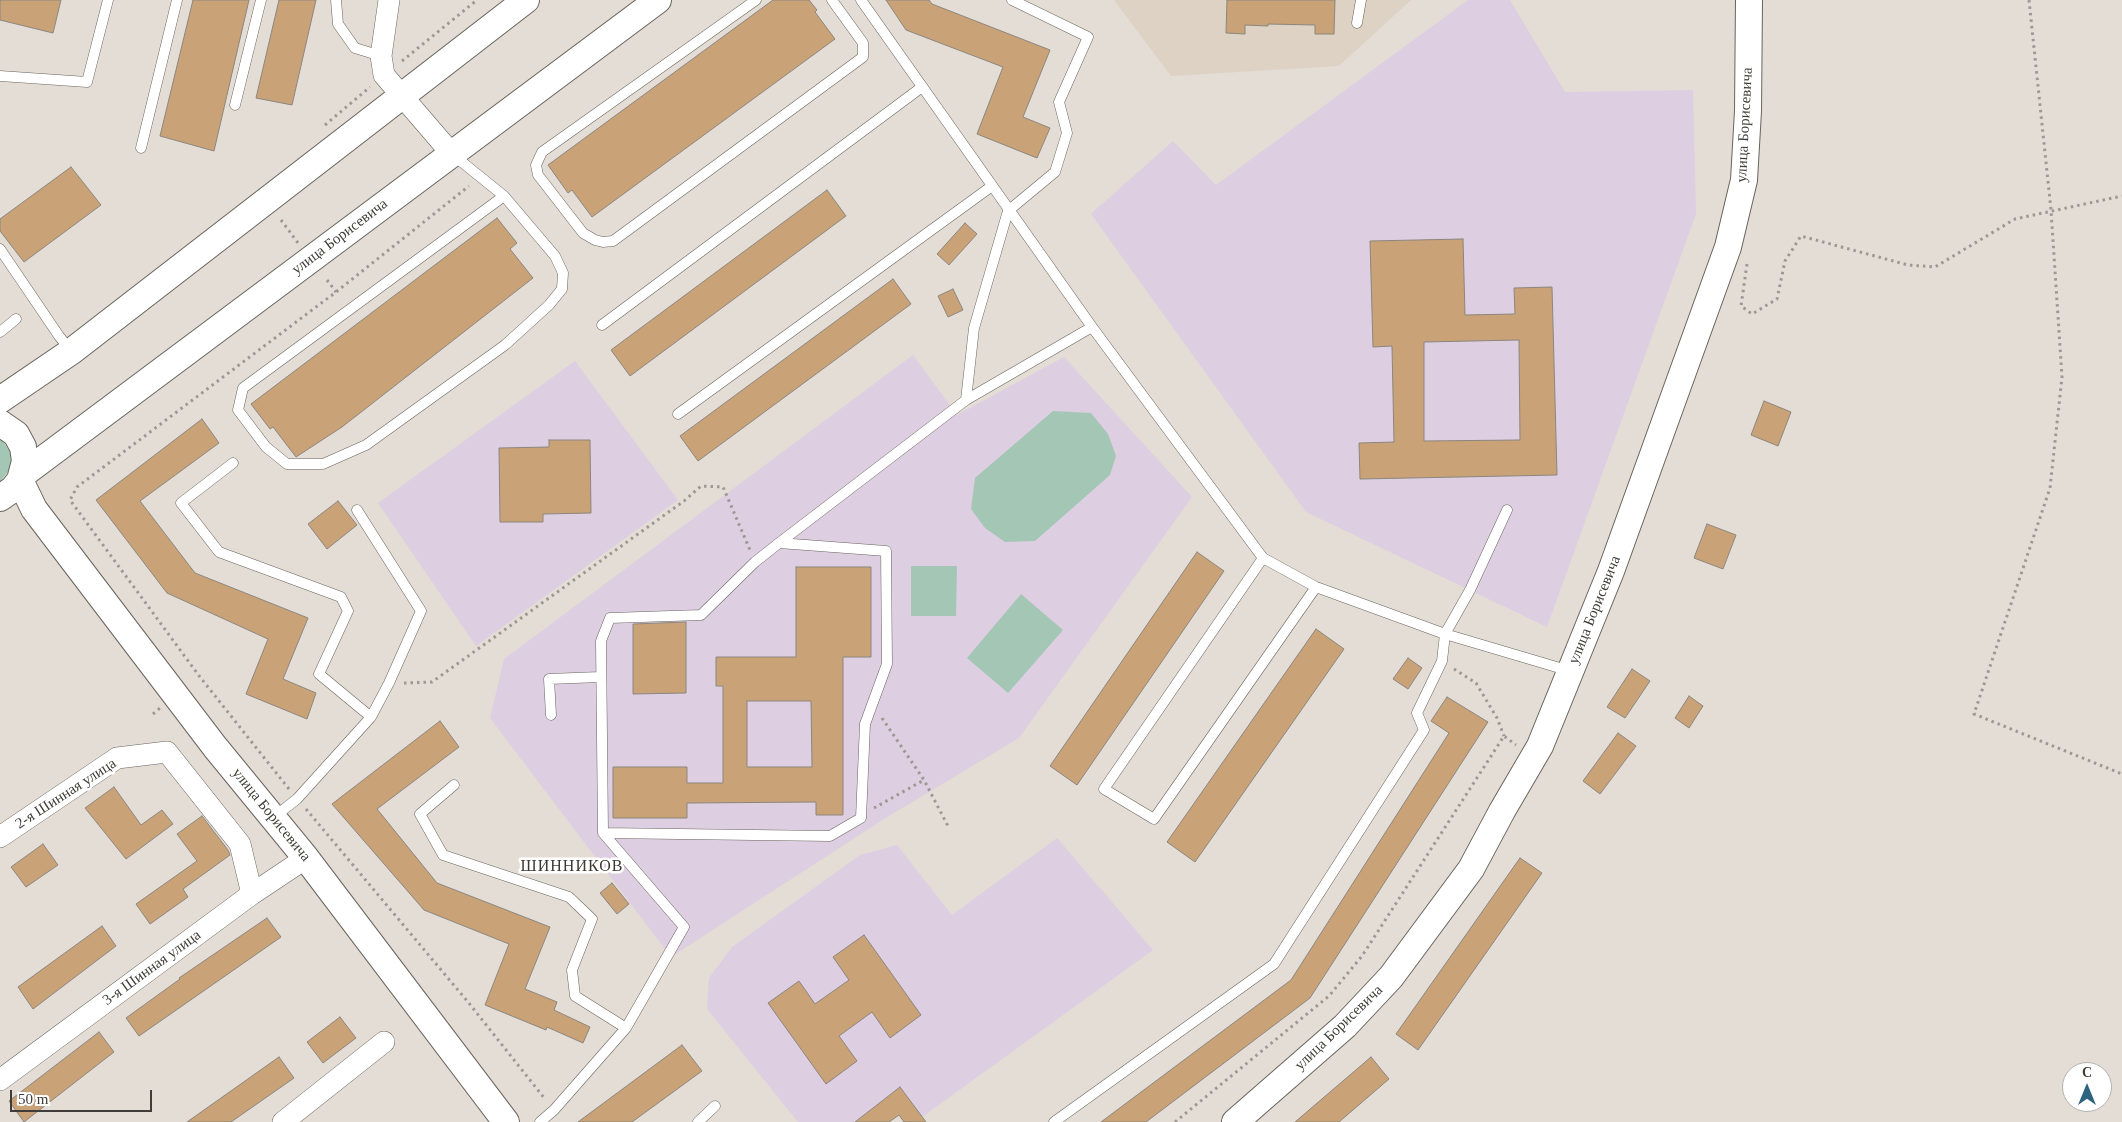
<!DOCTYPE html>
<meta charset="utf-8">
<style>
body{margin:0}
#map{position:relative;width:2122px;height:1122px;overflow:hidden;background:#e3ddd5;font-family:Georgia,serif}
canvas{display:block}
.north{position:absolute;left:2062px;top:1062px;width:50px;height:50px;box-sizing:border-box;background:#fff;border:1px solid #b2b1b0;border-radius:50%;rotate:0deg;font-size:14px;font-weight:700;line-height:20px;text-align:center;color:#3f3c39}
.north::after{content:'';display:block;margin:auto;width:18px;height:22px;background:#2e637f;clip-path:polygon(50% 0,100% 100%,50% 72%,0 100%)}
.scale{position:absolute;left:10px;top:1090px;width:142px;height:22px;box-sizing:border-box;border:2px solid #3f3c39;border-top:0;padding-left:6px;font-size:15px;line-height:18px;white-space:nowrap;color:#3f3c39;-webkit-text-stroke:4px #fff;paint-order:stroke}
</style>
<div id="map">
<canvas width="2122" height="1122"></canvas>
<div class="north">С</div>
<div class="scale">50 m</div>
</div>
<script>
const ctx = document.querySelector('canvas').getContext('2d');
ctx.lineJoin = 'round';
function fill(path, color) {
  ctx.fillStyle = color;
  ctx.fill(path, 'evenodd');
}
function shape(rows) {
  const path = new Path2D();
  for (const r of rows) {
    path.moveTo(r[0], r[1]);
    for (let i = 2; i < r.length; i += 2) path.lineTo(r[i], r[i + 1]);
  }
  return path;
}
function trace(path, color, width, dash) {
  ctx.strokeStyle = color;
  ctx.lineWidth = width;
  ctx.lineCap = dash ? 'butt' : 'round';
  ctx.setLineDash(dash || []);
  ctx.stroke(path);
}
function label(font, color, halo, rows, align = 'center') {
  ctx.font = font + ' Georgia,serif';
  ctx.lineWidth = 5;
  ctx.setLineDash([]);
  ctx.textBaseline = 'middle';
  ctx.strokeStyle = halo;
  ctx.fillStyle = color;
  for (const [text, x, y, turn = 0] of rows) {
    ctx.save();
    ctx.translate(x, y);
    ctx.rotate((+turn || 0) * Math.PI / 180);
    ctx.textAlign = isNaN(turn) ? turn : align;
    if (halo) ctx.strokeText(text, 0, 0);
    ctx.fillText(text, 0, 0);
    ctx.restore();
  }
}
fill(shape([
 [1114,0,1411,0,1339,66,1171,76]
]), '#ddd2c4');
fill(shape([
 [1468,0,1510,0,1565,92,1693,90,1696,214,1547,627,1306,512,1091,214,1173,141,1216,185],
 [913,355,957,415,1064,357,1192,497,1019,738,884,819,671,957,490,718,504,659],
 [575,361,678,500,476,646,378,503],
 [1057,838,1153,950,922,1117,900,1087,855,1122,798,1122,707,1009,709,978,732,947,860,855,897,845,952,915]
]), '#decee1');
fill(shape([
 [1053,411,1091,413,1108,434,1116,456,1110,475,1035,541,1005,542,985,528,971,509,975,478],
 [0,437,10,452,11,461,9,470,0,482],
 [911,566,957,566,956,616,911,616],
 [1021,594,1063,630,1008,693,967,658]
]), '#a4c7b5');
const building = shape([
 [0,0,61,0,53,33,0,20,0,0],
 [193,0,249,0,214,151,160,136,193,0],
 [279,0,316,0,292,105,256,98,279,0],
 [773,0,809,0,817,10,815,12,835,39,592,217,572,190,568,193,548,165,773,0],
 [886,0,929,0,932,4,1050,50,1023,117,1050,128,1037,158,977,134,1003,67,906,30,886,0],
 [1227,0,1335,0,1334,34,1315,34,1315,25,1268,24,1268,26,1245,25,1245,34,1226,33,1227,0],
 [71,167,101,205,24,262,0,231,0,219,71,167],
 [827,190,846,216,630,376,611,350,827,190],
 [497,218,517,243,510,249,533,278,342,427,296,457,273,427,270,429,251,404,497,218],
 [965,223,977,234,949,265,937,254,965,223],
 [1463,239,1465,315,1515,314,1514,288,1552,287,1557,475,1360,479,1359,443,1394,442,1392,346,1373,347,1370,241,1463,239],
 [1519,340,1520,440,1424,441,1424,342,1519,340],
 [893,279,911,304,698,461,680,436,893,279],
 [953,289,963,310,948,317,938,296,953,289],
 [1764,401,1791,412,1778,446,1751,435,1764,401],
 [202,419,219,443,140,501,195,573,308,618,283,679,316,693,307,719,246,694,268,639,167,593,96,500,202,419],
 [549,440,590,440,591,513,543,514,543,522,500,522,499,448,549,447,549,440],
 [338,501,357,525,327,549,308,524,338,501],
 [1707,524,1736,535,1723,569,1694,558,1707,524],
 [1197,552,1224,571,1077,785,1050,766,1197,552],
 [796,567,871,567,871,657,843,657,843,815,816,815,816,802,687,803,687,818,613,818,613,767,687,767,687,783,723,783,723,686,716,686,716,657,796,657,796,567],
 [747,701,811,701,812,767,747,767,747,701],
 [686,622,686,693,633,694,633,624,686,622],
 [1316,629,1344,649,1195,862,1167,842,1316,629],
 [1408,658,1422,668,1408,689,1393,679,1408,658],
 [1632,669,1650,681,1625,718,1607,707,1632,669],
 [1689,696,1703,706,1689,728,1675,718,1689,696],
 [1447,697,1488,722,1310,998,1146,1122,1101,1122,1291,980,1449,733,1431,721,1447,697],
 [440,721,459,747,377,809,437,883,550,927,525,989,557,1002,554,1010,590,1027,583,1043,547,1027,546,1030,485,1005,509,944,424,910,332,804,440,721],
 [1618,733,1636,746,1600,794,1583,781,1618,733],
 [114,787,141,825,162,810,173,824,126,859,85,808,114,787],
 [202,816,228,850,230,855,183,889,188,897,150,924,136,904,197,861,177,834,202,816],
 [43,844,58,865,26,887,11,867,43,844],
 [1520,858,1542,873,1418,1050,1396,1034,1520,858],
 [612,883,629,904,617,914,600,893,612,883],
 [267,918,281,937,139,1036,126,1018,180,979,179,978,267,918],
 [102,926,116,946,33,1009,18,987,102,926],
 [864,935,921,1015,890,1038,872,1012,839,1036,857,1061,826,1084,768,1003,799,981,815,1004,849,980,833,957,864,935],
 [340,1017,356,1038,323,1063,307,1042,340,1017],
 [99,1032,114,1052,24,1122,9,1101,99,1032],
 [682,1045,702,1071,632,1122,578,1122,682,1045],
 [279,1057,294,1078,231,1122,187,1122,279,1057],
 [1371,1057,1389,1079,1339,1122,1295,1122,1371,1057],
 [900,1087,926,1122,904,1122,899,1115,889,1122,855,1122,900,1087]
]);
fill(building, '#c9a277');
trace(building, '#8c867f', 1);
const service = shape([
 [336,0,338,24,355,48,381,56],
 [756,0,542,152,536,165,538,175,583,233,595,240,603,242,613,241,863,57,863,43,832,0],
 [861,0,1092,327,1263,558,1316,587,1445,634,1570,671],
 [1012,0,1088,37,1059,102,1067,133,1055,172,1008,211,974,328,966,400,1092,327],
 [1357,23,1361,0],
 [0,76,87,82,108,0],
 [235,105,261,0],
 [141,148,177,0],
 [452,154,504,196,555,256,563,273,562,289,549,305,505,345,366,445,323,464,287,464,266,447,238,410,243,388,504,196],
 [0,249,59,336,71,351],
 [602,325,922,87],
 [0,332,16,319],
 [678,414,992,186],
 [233,463,181,503,219,552,341,597,348,611,319,674,371,717,297,799,274,817],
 [357,510,421,611,389,683,371,717],
 [1263,558,1104,789,1154,819,1316,587],
 [551,715,549,679,600,677],
 [454,785,420,814,443,855,569,897,592,919,572,970,575,996,626,1028,554,1110,540,1122],
 [603,833,830,836,861,818,865,724,887,664,886,551,779,543,966,400],
 [626,1028,684,927,603,833,601,641,610,618,701,615,755,562,779,543],
 [698,1122,715,1106],
 [1054,1122,1274,964,1424,730,1417,713,1442,661,1445,634,1470,590,1507,510]
]);
const minor = shape([
 [389,0,381,56,384,75,451,153],
 [0,837,117,758,167,752,240,844,252,894],
 [0,1080,252,894,306,858],
 [283,1122,384,1042]
]);
const tertiary = shape([
 [0,400,72,351,526,0],
 [0,423,16,434,23,447,25,461,20,480,13,489,0,498],
 [22,475,658,0],
 [20,480,34,509,215,747,306,858,506,1122],
 [1235,1122,1345,1026,1391,977,1471,869,1502,811,1540,746,1611,571,1728,247,1744,180,1748,111,1749,0]
]);
trace(service, '#69645d', 11);
trace(minor, '#69645d', 22);
trace(tertiary, '#69645d', 28);
trace(shape([
 [2029,0,2051,210,2062,377,2050,488,1974,714,2122,774],
 [402,61,477,0],
 [325,125,370,87],
 [281,220,298,243],
 [1747,264,1741,306,1752,314,1777,299,1785,261,1801,236,1908,265,1935,267,2015,219,2122,196],
 [327,280,336,292],
 [1454,669,1476,683,1497,718,1504,736],
 [404,683,432,682,684,501,701,486,723,487,750,550],
 [153,714,160,708],
 [882,718,924,780,949,828],
 [289,789,200,677,70,500,77,487,336,292,469,186],
 [874,808,924,780],
 [306,809,468,1002,545,1099],
 [1175,1122,1329,996,1362,956,1504,736,1516,745]
]), '#9d9892', 3, [2.5, 4]);
trace(service, '#fff', 10);
trace(minor, '#fff', 21);
trace(tertiary, '#fff', 26);
label('15px', '#3f3c39', '#fff', [
 ["улица Борисевича",1745,125,-87],
 ["улица Борисевича",340,237,-37],
 ["улица Борисевича",1595,610,-68],
 ["2-я Шинная улица",66,794,-33],
 ["улица Борисевича",271,815,51],
 ["3-я Шинная улица",152,968,-36],
 ["улица Борисевича",1339,1028,-44]
]);
ctx.letterSpacing = '1px';
label('16px', '#3d3832', '#fff', [
 ["ШИННИКОВ",572,867]
]);
ctx.letterSpacing = '0px';
</script>
